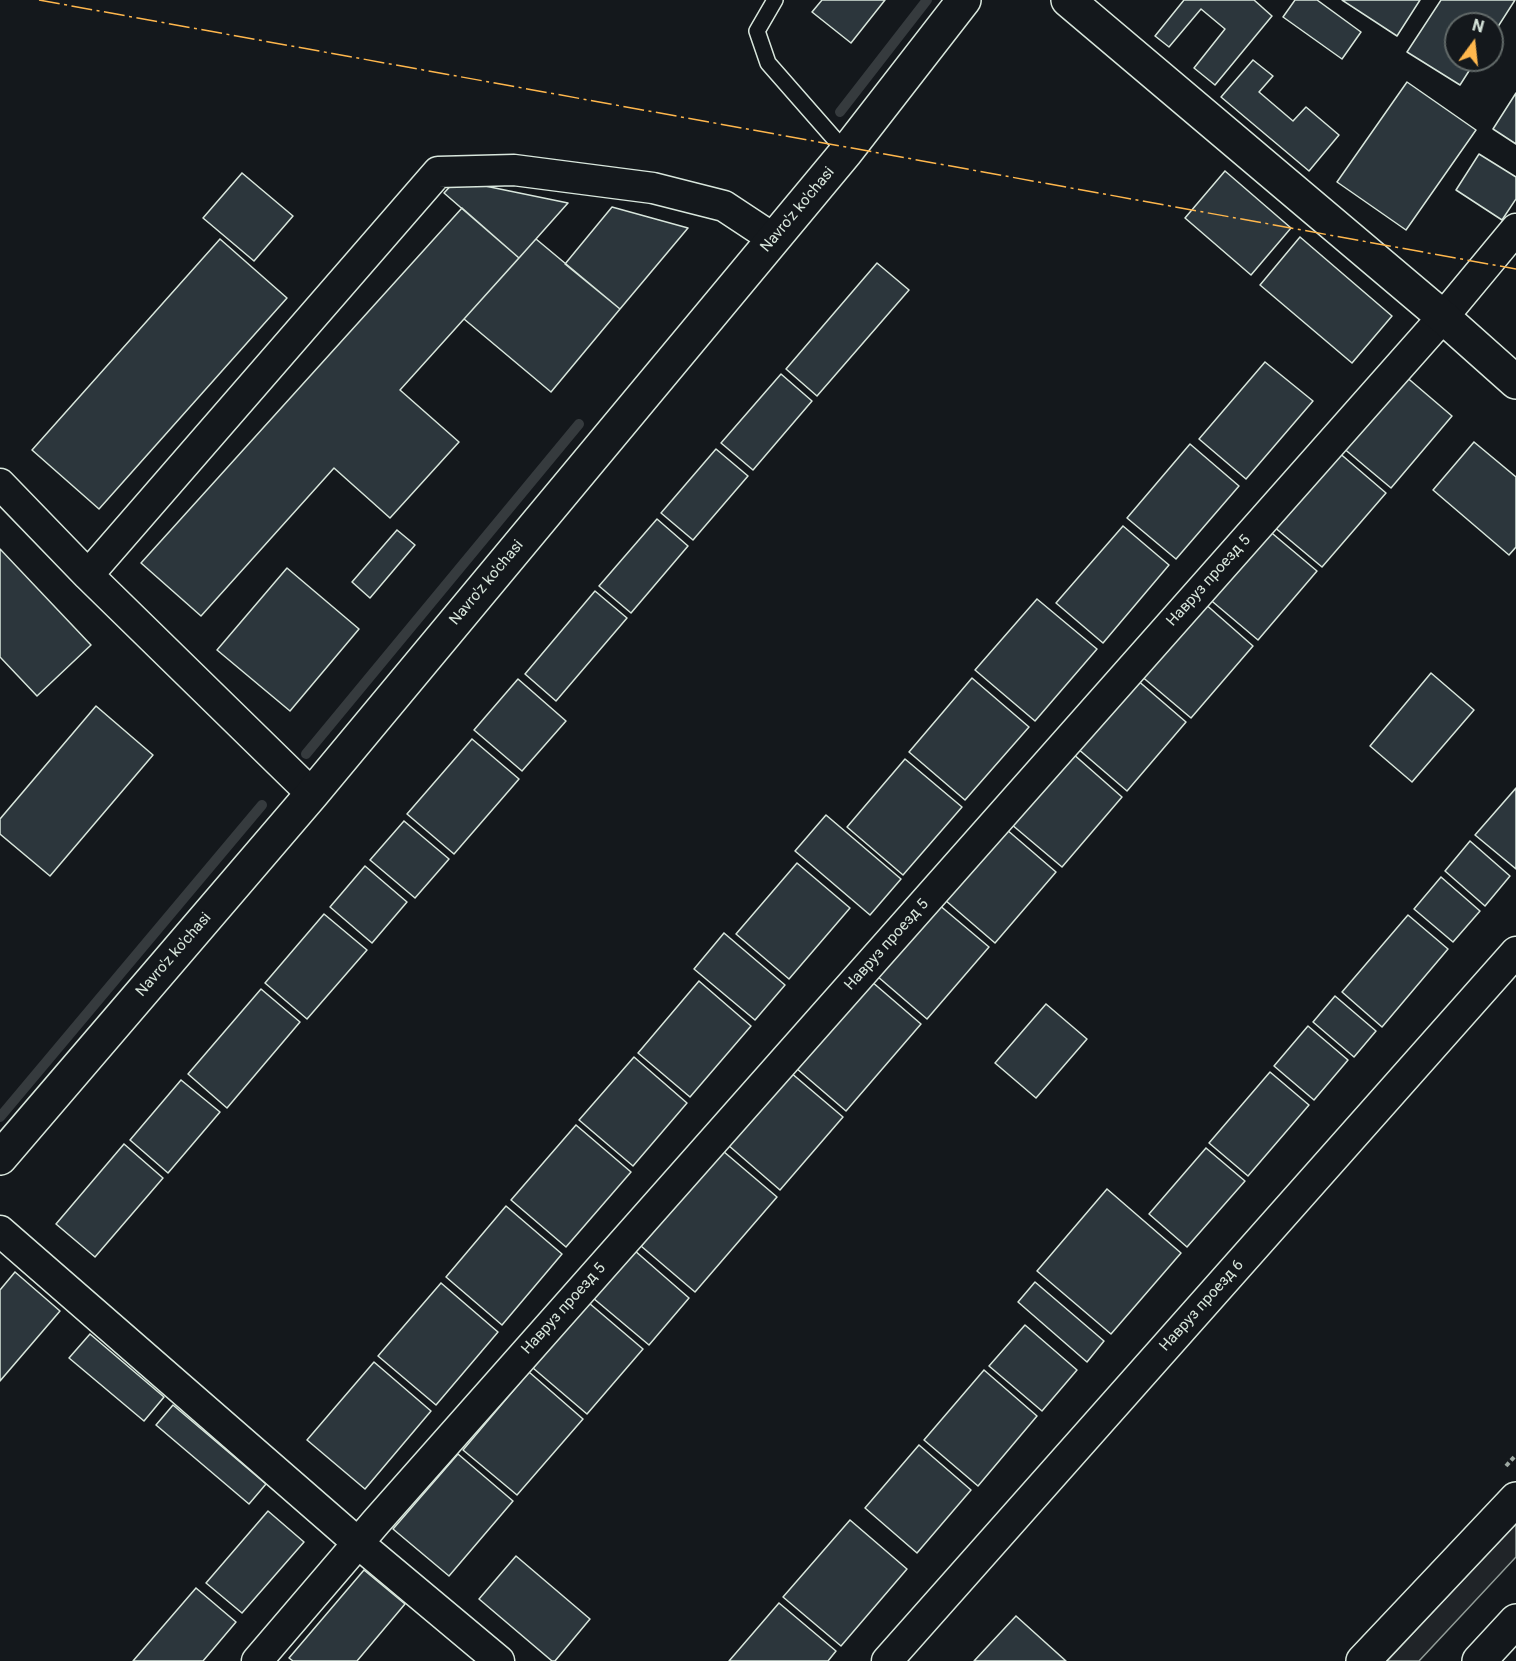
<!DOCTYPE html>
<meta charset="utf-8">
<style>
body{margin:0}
#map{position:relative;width:1516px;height:1661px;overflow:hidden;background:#14181c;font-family:Roboto,sans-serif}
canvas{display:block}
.north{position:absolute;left:1444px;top:12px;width:60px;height:60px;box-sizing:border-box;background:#14181c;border:2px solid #626a69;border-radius:50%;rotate:15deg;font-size:16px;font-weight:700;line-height:24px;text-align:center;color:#d8e6dc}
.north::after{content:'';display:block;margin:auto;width:21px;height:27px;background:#ffb74d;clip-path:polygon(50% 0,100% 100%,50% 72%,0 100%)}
</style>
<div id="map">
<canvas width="1516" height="1661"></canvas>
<div class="north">N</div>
</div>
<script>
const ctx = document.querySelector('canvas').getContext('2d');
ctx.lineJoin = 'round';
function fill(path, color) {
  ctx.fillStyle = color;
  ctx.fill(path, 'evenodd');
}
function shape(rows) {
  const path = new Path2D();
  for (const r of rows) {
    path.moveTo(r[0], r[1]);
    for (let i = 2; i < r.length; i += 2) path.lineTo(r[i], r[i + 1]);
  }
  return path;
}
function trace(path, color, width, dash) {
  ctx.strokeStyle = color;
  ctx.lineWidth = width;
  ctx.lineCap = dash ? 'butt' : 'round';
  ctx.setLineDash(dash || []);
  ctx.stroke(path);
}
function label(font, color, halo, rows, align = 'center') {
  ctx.font = font + ' Roboto,sans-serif';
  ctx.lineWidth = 4.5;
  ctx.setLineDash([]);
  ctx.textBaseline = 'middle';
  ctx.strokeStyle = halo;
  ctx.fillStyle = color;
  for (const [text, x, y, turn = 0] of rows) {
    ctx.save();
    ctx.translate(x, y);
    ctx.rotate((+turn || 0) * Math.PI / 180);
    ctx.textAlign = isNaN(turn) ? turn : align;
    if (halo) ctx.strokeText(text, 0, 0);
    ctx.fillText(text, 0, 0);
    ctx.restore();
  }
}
const green = shape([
 [1516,1523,1516,1557,1419,1661,1387,1661,1516,1523]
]);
fill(green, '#202428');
trace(green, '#939e99', 1.5);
trace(shape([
 [840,112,927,0],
 [306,754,579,424],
 [0,1117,262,805]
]), '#363b3e', 10);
const building = shape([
 [822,0,885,0,851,43,812,12,822,0],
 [1184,0,1254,0,1272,16,1215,85,1194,68,1225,29,1201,9,1169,47,1155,36,1184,0],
 [1295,0,1317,0,1361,32,1342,59,1283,17,1295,0],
 [1342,0,1420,0,1397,36,1342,0],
 [1441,0,1515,0,1492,36,1492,24,1456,24,1456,60,1476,60,1460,85,1407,52,1441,0],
 [1253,60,1273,76,1259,92,1293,121,1306,107,1339,135,1309,171,1221,97,1253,60],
 [1407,82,1476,130,1406,230,1337,182,1407,82],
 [1516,93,1516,144,1493,129,1516,93],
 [1479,154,1516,177,1516,199,1502,220,1456,190,1479,154],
 [1225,171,1291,228,1251,275,1185,218,1225,171],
 [242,173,293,216,254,261,203,218,242,173],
 [456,180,568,203,519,258,444,193,456,180],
 [612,207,688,228,620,309,565,264,612,207],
 [462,208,519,258,400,390,459,442,390,518,334,468,201,616,141,563,462,208],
 [1300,237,1392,316,1352,363,1260,285,1300,237],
 [220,239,287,298,99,509,32,450,220,239],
 [536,239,620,309,551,392,464,319,536,239],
 [877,263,909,290,817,396,786,369,877,263],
 [1265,362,1313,401,1246,479,1199,439,1265,362],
 [781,374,812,401,753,470,721,443,781,374],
 [1404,375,1452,416,1391,488,1342,447,1404,375],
 [1474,442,1516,477,1516,547,1509,555,1433,490,1474,442],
 [1190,444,1239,486,1176,559,1127,518,1190,444],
 [716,449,748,476,693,540,661,513,716,449],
 [1337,451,1386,493,1322,567,1273,526,1337,451],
 [657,519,688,546,631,613,599,586,657,519],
 [1123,526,1169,565,1103,643,1056,603,1123,526],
 [1267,529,1317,571,1258,640,1207,597,1267,529],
 [397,530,415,545,370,598,352,582,397,530],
 [0,549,91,645,37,696,0,657,0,549],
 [287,568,359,629,290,711,217,650,287,568],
 [595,591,627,618,556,701,525,674,595,591],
 [1037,599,1097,649,1035,721,975,670,1037,599],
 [1203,602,1253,646,1191,718,1140,675,1203,602],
 [1431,673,1474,710,1412,782,1370,746,1431,673],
 [972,678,1029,727,965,800,909,752,972,678],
 [518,679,566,721,522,771,474,730,518,679],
 [1136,679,1186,722,1127,791,1077,748,1136,679],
 [96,706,153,755,50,876,0,834,0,819,96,706],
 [472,739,519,779,454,854,407,814,472,739],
 [1072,753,1122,797,1062,867,1011,824,1072,753],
 [905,759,962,807,903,875,847,827,905,759],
 [1516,788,1516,869,1475,835,1516,788],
 [826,815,901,879,870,915,795,851,826,815],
 [404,821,449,859,415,898,370,860,404,821],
 [1006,829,1056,872,995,943,945,900,1006,829],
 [1470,841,1510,876,1485,906,1445,871,1470,841],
 [797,863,850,908,789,979,736,934,797,863],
 [365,866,407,902,372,943,330,907,365,866],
 [1441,877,1480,911,1453,942,1414,909,1441,877],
 [938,904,989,947,927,1019,877,976,938,904],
 [324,914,367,950,307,1019,265,983,324,914],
 [1408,915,1448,949,1382,1027,1342,992,1408,915],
 [724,933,785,985,755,1020,694,969,724,933],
 [699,981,751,1026,690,1097,638,1053,699,981],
 [871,981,921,1024,846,1111,796,1068,871,981],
 [261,989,300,1022,227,1108,188,1074,261,989],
 [1335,996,1376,1031,1354,1057,1313,1022,1335,996],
 [1046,1004,1087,1039,1036,1098,995,1063,1046,1004],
 [1308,1026,1348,1060,1314,1100,1274,1066,1308,1026],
 [634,1057,687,1103,633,1166,579,1120,634,1057],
 [790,1072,843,1117,780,1190,728,1145,790,1072],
 [1270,1072,1309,1105,1248,1176,1209,1143,1270,1072],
 [181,1080,220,1112,168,1173,130,1140,181,1080],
 [576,1125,631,1172,566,1247,511,1200,576,1125],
 [124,1144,163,1178,95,1257,56,1224,124,1144],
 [1206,1148,1245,1181,1187,1247,1149,1214,1206,1148],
 [723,1151,777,1197,695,1292,641,1246,723,1151],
 [1107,1189,1181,1253,1111,1334,1037,1271,1107,1189],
 [506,1206,562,1254,502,1325,446,1277,506,1206],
 [634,1250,689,1298,649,1345,593,1298,634,1250],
 [15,1272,60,1311,0,1381,0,1290,15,1272],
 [1035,1282,1104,1341,1087,1362,1018,1302,1035,1282],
 [441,1283,498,1332,436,1405,378,1356,441,1283],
 [589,1303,643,1349,587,1414,533,1368,589,1303],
 [1025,1325,1077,1370,1042,1411,989,1366,1025,1325],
 [90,1334,164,1397,144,1421,69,1358,90,1334],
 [374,1362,431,1411,365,1489,307,1440,374,1362],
 [984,1370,1037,1416,978,1486,924,1440,984,1370],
 [529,1372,583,1419,517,1495,463,1450,529,1372],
 [173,1405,266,1484,249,1504,156,1425,173,1405],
 [919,1445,971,1490,917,1553,865,1508,919,1445],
 [458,1454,513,1501,449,1576,393,1529,458,1454],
 [268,1511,304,1542,242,1613,206,1583,268,1511],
 [850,1520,907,1569,841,1646,783,1597,850,1520],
 [516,1556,590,1619,555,1661,552,1661,479,1599,516,1556],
 [364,1570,405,1604,357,1661,293,1661,289,1658,364,1570],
 [196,1588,236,1622,203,1661,133,1661,196,1588],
 [779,1603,836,1651,828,1661,729,1661,779,1603],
 [1016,1616,1066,1661,974,1661,1016,1616]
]);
fill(building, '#2c363c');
trace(building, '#d8e6dc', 1.5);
const service = shape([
 [775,0,757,31,768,63,846,152]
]);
const minor = shape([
 [0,484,88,575,312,794],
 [88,575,438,172,514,170,653,188,724,206,774,239],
 [0,1231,358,1543,499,1661],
 [257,1661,376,1522,1443,317,1516,229],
 [887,1661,1516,952]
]);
const tertiary = shape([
 [1068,0,1443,317,1516,382],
 [0,1158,312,794,846,152,964,0]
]);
const trunk = shape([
 [1363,1661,1516,1499],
 [1479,1661,1516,1621]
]);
trace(service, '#d8e6dc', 18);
trace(minor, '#d8e6dc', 33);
trace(tertiary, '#d8e6dc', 36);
trace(trunk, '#d8e6dc', 36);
trace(shape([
 [1506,1466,1516,1455]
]), '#9da8a2', 4, [4.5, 3]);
trace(service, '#14181c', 15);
trace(minor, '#14181c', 30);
trace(tertiary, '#14181c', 33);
trace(trunk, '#14181c', 33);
trace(shape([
 [39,0,1516,269]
]), '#ffb74d', 1.5, [21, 4.5, 3, 4.5]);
label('15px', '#d8e6dc', '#14181c', [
 ["Navro'z ko'chasi",798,210,-50],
 ["Навруз проезд 5",1209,581,-48],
 ["Navro'z ko'chasi",487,583,-50],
 ["Навруз проезд 5",887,945,-48],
 ["Navro'z ko'chasi",174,955,-49],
 ["Навруз проезд 6",1202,1306,-48],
 ["Навруз проезд 5",564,1309,-48]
]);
</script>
